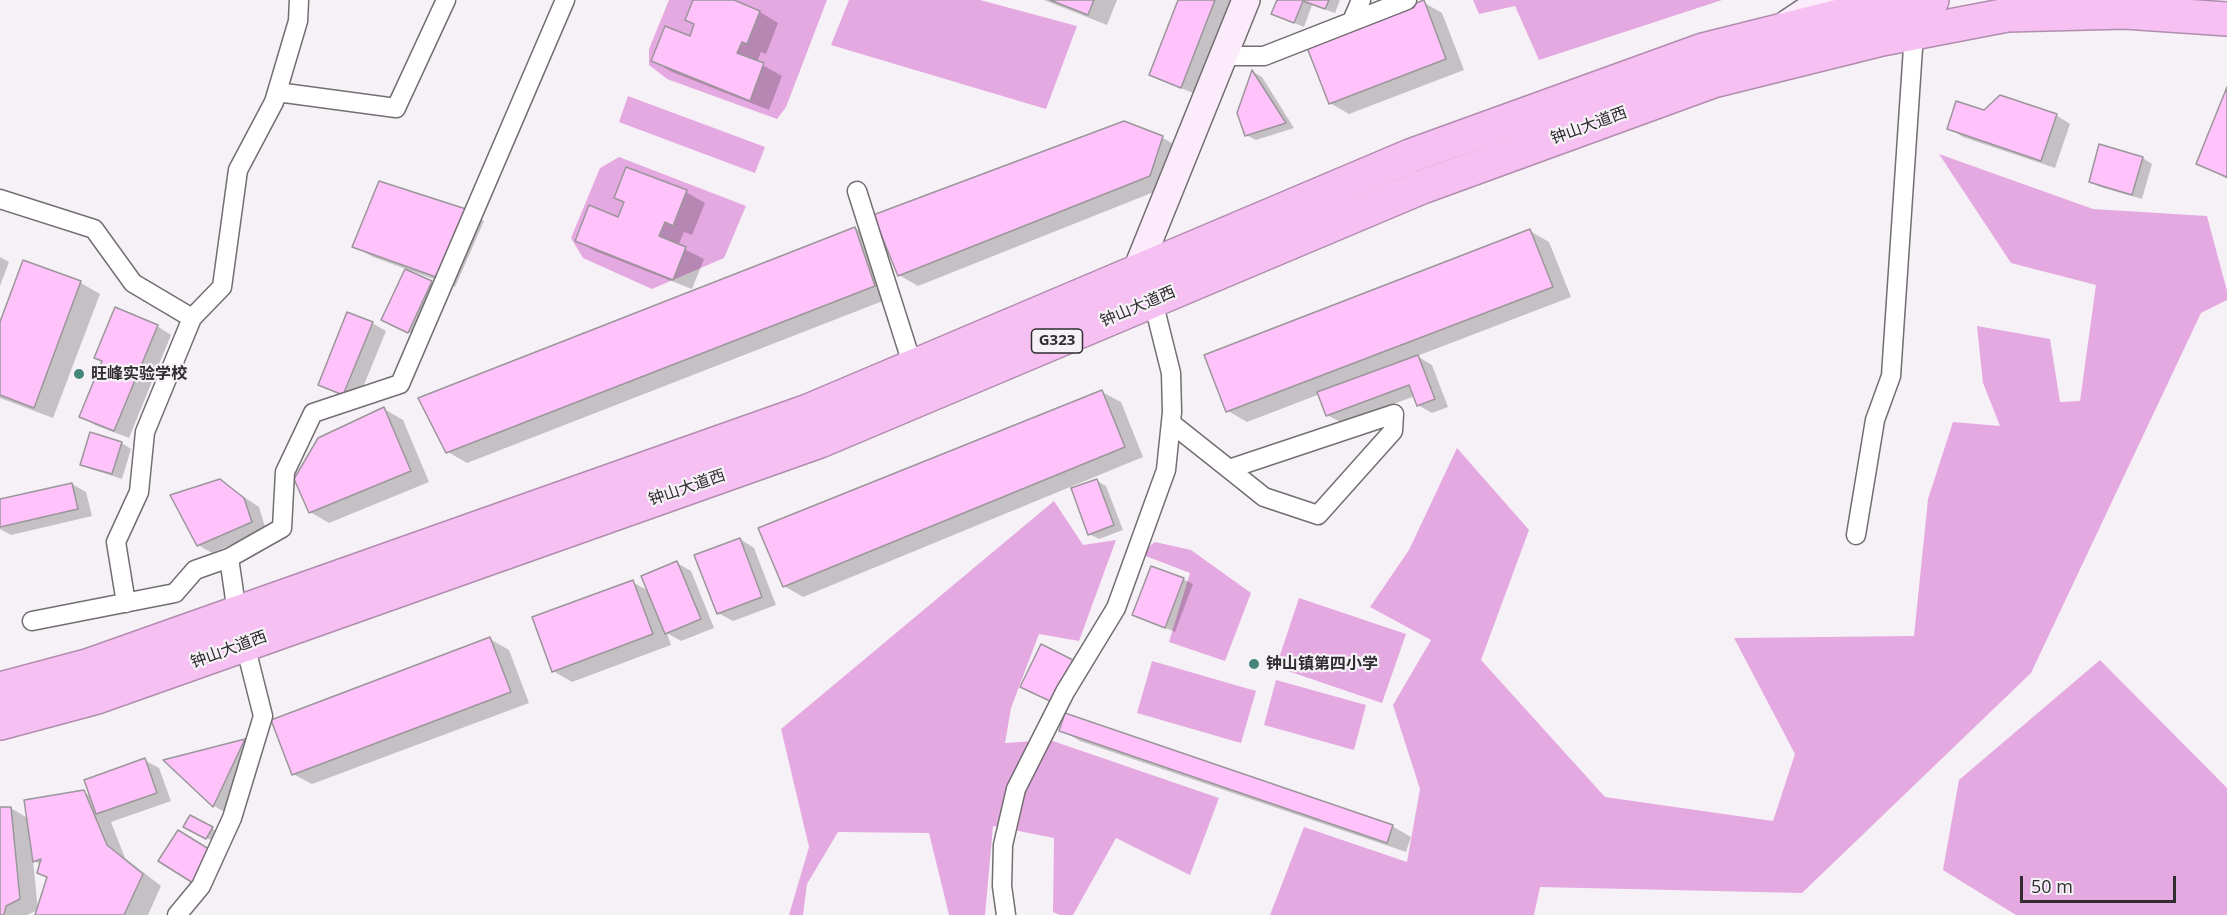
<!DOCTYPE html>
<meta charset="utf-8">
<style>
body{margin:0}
#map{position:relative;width:2227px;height:915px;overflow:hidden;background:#f6f1f6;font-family:"Open Sans",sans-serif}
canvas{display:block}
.scale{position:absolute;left:2020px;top:876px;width:156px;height:27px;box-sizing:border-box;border:3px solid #2f2d2f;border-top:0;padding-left:8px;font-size:18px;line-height:21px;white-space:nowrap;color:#2f2d2f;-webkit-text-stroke:4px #f6f1f6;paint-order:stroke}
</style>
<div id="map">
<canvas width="2227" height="915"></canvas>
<div class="scale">50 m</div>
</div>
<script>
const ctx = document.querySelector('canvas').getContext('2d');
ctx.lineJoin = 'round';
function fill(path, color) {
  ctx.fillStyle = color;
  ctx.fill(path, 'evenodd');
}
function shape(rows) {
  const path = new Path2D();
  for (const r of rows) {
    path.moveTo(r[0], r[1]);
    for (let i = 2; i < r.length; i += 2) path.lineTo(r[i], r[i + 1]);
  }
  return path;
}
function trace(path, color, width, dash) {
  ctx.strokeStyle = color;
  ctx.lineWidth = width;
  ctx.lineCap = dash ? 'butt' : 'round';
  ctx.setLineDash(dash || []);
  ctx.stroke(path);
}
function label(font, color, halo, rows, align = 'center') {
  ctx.font = font + ' "Open Sans","Noto Sans SC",sans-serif';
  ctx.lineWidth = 4.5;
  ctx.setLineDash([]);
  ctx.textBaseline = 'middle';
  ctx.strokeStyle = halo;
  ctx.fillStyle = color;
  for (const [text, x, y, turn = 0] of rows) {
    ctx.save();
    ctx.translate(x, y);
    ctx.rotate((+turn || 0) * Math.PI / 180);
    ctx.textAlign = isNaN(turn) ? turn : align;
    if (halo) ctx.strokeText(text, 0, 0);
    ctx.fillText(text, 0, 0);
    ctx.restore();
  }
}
fill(shape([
 [669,0,827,0,786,107,777,119,667,79,649,65,649,49],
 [849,0,980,0,1077,26,1046,109,831,45],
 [1473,0,1722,0,1539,60,1515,6,1479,14],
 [628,96,765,147,755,173,619,122],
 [1939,154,2093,209,2207,216,2227,291,2227,300,2201,313,2031,673,1802,893,1540,887,1534,915,1270,915,1304,827,1407,862,1420,789,1393,705,1431,640,1370,607,1409,550,1457,448,1529,530,1481,660,1605,797,1773,821,1795,754,1734,638,1914,636,1928,499,1953,422,2000,426,1983,383,1977,326,2050,339,2060,402,2080,401,2096,285,2011,263],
 [619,157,746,206,724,258,652,289,583,258,571,238,600,168],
 [1054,501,1083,545,1116,540,1079,641,1039,634,1011,708,1005,743,1050,740,1219,798,1190,875,1116,838,1073,915,1060,915,1053,912,1054,838,993,826,985,915,949,915,929,833,838,832,807,884,803,915,789,915,809,847,781,729],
 [1155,542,1191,550,1251,593,1225,661,1169,642,1190,573,1143,555,1146,549],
 [1299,598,1406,634,1382,703,1276,667],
 [2100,660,2227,788,2227,915,2016,915,1943,870,1959,780],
 [1152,661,1256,691,1241,743,1137,713],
 [1276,680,1366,705,1354,750,1264,725]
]), '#e5a9e1');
fill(shape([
 [695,0,730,0,760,12,778,23,766,54,761,52,757,62,782,76,769,110,672,72,653,61,690,38,696,25,687,20],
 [1044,0,1117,0,1107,25],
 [1179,0,1233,0,1196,94,1165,82,1151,74],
 [1278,0,1340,0,1335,13,1312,5,1304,27,1273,14],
 [1423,2,1442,13,1464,70,1349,114,1330,103],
 [1253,72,1262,77,1294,128,1256,140,1246,135],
 [2227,91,2227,179,2198,163],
 [1984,111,2056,115,2070,124,2055,168,1963,137,1949,128],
 [1124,122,1163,138,1182,149,1169,186,918,286,899,275],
 [2143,158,2152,164,2142,199,2100,187,2090,182],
 [686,192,705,203,692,235,684,232,678,246,704,259,692,289,595,251,577,240,619,219,625,203,616,198],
 [466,211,484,221,455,287,412,271,411,273,441,288,418,337,383,319,406,269,373,257,354,246],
 [855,228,874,239,893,297,467,463,448,452],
 [1530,231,1549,242,1571,297,1417,356,1432,365,1448,407,1432,413,1418,405,1415,396,1342,423,1327,415,1320,394,1247,422,1228,411],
 [0,257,9,262,0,286],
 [24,261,81,283,100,294,53,418,0,398,0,326],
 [372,323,386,331,357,402,319,384],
 [157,326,171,335,129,438,95,425,81,416,104,362],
 [1102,392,1121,402,1143,457,803,597,784,586],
 [384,409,403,420,429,482,329,523,310,512],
 [91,434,122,443,131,449,122,479,91,469,82,464],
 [220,481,259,507,266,530,212,553,198,545],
 [1097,481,1106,486,1123,530,1099,539,1089,534],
 [72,484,86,492,92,516,11,535,0,529,0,500],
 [740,539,754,548,776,605,733,621,718,613],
 [677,563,691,571,714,628,681,641,667,633,671,645,572,682,553,671,632,582,649,591],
 [1183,579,1193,584,1175,632,1134,615],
 [490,639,509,650,529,703,312,784,293,774],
 [1061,730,1392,826,1411,837,1406,852,1080,741],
 [244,740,258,748,228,814,214,806,166,761],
 [144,760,159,768,171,801,111,822,125,858,161,886,148,915,36,915,38,910,27,915,0,915,0,809,11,808,29,819,83,792,91,796],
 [33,860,41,865,49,878,38,910],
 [191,817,216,831,211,840,185,827]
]), '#0003');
const building = shape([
 [693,0,734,0,760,11,747,44,742,42,737,53,764,63,750,101,651,61,665,26,690,36,694,24,685,20,693,0],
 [1050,0,1094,0,1088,15,1050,0],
 [1178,0,1215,0,1181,88,1149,75,1178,0],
 [1277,0,1329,0,1325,9,1303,1,1294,23,1271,14,1277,0],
 [1424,0,1446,59,1329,104,1306,45,1424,0],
 [1252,70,1286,123,1245,136,1237,113,1252,70],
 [2227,87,2227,177,2196,164,2227,87],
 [2000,95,2057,114,2041,161,1947,129,1956,101,1984,110,2000,95],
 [1124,121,1163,136,1150,176,898,276,873,215,1124,121],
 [2099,144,2143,157,2132,195,2089,182,2099,144],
 [626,167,687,190,673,226,665,222,659,236,686,247,673,280,575,241,589,205,618,217,624,202,614,198,626,167],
 [379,181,466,209,436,277,352,247,379,181],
 [855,227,875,286,446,453,418,398,855,227],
 [1530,229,1553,287,1226,412,1204,355,1530,229],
 [23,260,81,281,34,408,0,395,0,322,23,260],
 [405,269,432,281,408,333,381,320,405,269],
 [115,307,158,325,114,431,79,417,102,361,94,358,115,307],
 [347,312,373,322,343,395,318,385,347,312],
 [1418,355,1435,399,1417,406,1409,385,1326,416,1317,392,1418,355],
 [1102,390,1125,447,783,587,758,528,1102,390],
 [384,407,411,471,309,513,294,479,318,438,384,407],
 [90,432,122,442,112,474,80,465,90,432],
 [220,479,244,498,252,522,197,546,170,495,220,479],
 [1097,479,1114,525,1088,535,1071,488,1097,479],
 [72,483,78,509,0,527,0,499,72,483],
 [740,538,762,597,717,614,694,555,740,538],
 [677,561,701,619,665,634,641,576,677,561],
 [1151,566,1184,578,1165,628,1132,615,1151,566],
 [633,580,653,634,552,672,532,617,633,580],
 [490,637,511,692,292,775,271,720,490,637],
 [1041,644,1073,660,1052,702,1020,687,1041,644],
 [1065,713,1393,825,1387,843,1059,731,1065,713],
 [245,739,213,807,163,760,245,739],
 [145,758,157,793,96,814,84,780,145,758],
 [84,790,107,845,143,874,124,915,35,915,47,877,37,873,41,859,33,862,24,800,84,790],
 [0,807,11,807,20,899,6,906,4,915,0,915,0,807],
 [190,815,213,827,206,839,183,827,190,815],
 [178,830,212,851,193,883,158,861,178,830]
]);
fill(building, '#ffc2fb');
trace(building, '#9a969a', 1.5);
const street = shape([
 [1352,21,1361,0],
 [1223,56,1264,56,1407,0],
 [277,92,396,108,446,0],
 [857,191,915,373],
 [0,199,94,229,133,283,192,318,145,432,139,492,116,542,126,603],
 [192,318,222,287,238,170,274,102,298,21,299,0],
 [1171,423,1229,469,1264,497,1318,515,1393,431,1394,414,1229,469],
 [1856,535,1875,420,1891,376,1914,33],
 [32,621,175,593,195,570,229,558],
 [177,915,201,886,232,818,263,716,237,613,229,558,282,528,285,472,313,413,400,384,565,0],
 [1006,915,1002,886,1003,845,1016,789,1065,692,1116,608,1166,470,1172,412,1171,373,1153,301]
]);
const secondary = shape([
 [1787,24,1823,0],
 [1143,284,1136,272,1246,0]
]);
const highway = shape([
 [0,689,87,666,808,411,1410,156,1703,50,1875,7,1932,0],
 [0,723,97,697,820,441,1422,187,1713,81,1882,39,2007,15,2125,12,2227,19]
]);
trace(street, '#726e72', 21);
trace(secondary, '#726e72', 30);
trace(highway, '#b08dae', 36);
trace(street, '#fff', 18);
trace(secondary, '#fcecfb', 27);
trace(highway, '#f6c1f2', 33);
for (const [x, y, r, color] of [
 [79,374,6,"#44877a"],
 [1254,664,6,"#44877a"]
]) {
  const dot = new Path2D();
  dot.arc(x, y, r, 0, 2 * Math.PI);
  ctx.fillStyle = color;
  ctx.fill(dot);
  trace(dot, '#f6f1f6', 2);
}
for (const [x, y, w] of [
 [1057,341,51]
]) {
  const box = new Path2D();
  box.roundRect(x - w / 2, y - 12, w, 24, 4.5);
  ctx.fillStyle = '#f6f1f6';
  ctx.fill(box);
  trace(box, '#2f2d2f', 1.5);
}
label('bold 15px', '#2f2d2f', null, [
 ["G323",1057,341]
]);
label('16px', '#2f2d2f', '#f6f1f6', [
 ["钟山大道西",1589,126,-20],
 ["钟山大道西",1138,307,-23],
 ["钟山大道西",687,488,-19],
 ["钟山大道西",229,650,-20]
]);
label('bold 16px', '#2f2d2f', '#f6f1f6', [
 ["旺峰实验学校",91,374],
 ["钟山镇第四小学",1266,664]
], 'left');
</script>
